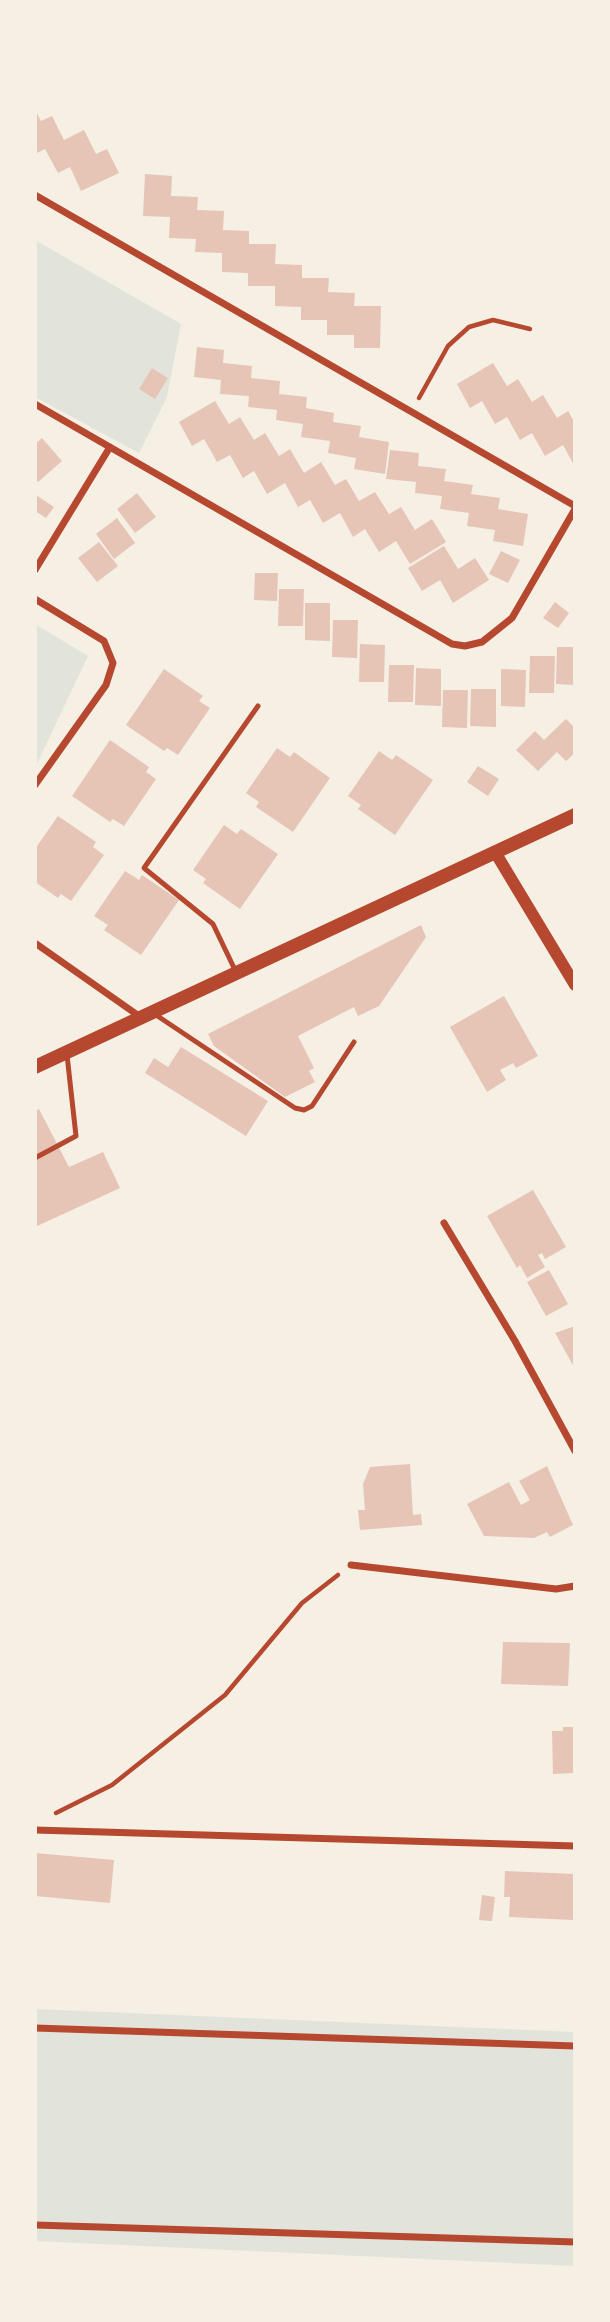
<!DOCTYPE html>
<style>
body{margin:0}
#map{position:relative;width:610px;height:2322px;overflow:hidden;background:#f6efe4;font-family:Ubuntu,sans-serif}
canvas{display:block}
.frame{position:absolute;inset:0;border:37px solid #f6efe4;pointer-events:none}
</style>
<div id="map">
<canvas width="610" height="2322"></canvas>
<div class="frame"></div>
</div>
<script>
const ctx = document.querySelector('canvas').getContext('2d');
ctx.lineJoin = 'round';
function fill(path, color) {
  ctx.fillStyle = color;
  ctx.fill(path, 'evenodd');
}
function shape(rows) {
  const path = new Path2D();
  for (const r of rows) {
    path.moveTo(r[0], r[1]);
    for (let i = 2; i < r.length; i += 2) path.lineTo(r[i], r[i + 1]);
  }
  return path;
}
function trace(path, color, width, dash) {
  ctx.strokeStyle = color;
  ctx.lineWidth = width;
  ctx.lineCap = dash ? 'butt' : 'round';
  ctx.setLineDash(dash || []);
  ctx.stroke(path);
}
fill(shape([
 [35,240,181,324,167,397,139,453,35,397],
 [35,624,88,656,35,768],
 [35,2009,575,2032,575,2266,35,2241]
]), '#e2e4dc');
fill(shape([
 [35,110,41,121,52,116,64,140,84,130,96,154,107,149,119,173,81,191,70,167,58,173,45,149,35,154],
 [145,174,172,176,171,196,198,197,197,210,224,211,223,230,249,231,249,244,276,244,275,264,302,265,302,278,329,278,328,292,355,293,354,306,381,306,380,348,354,348,354,335,327,335,327,320,301,320,301,307,275,306,275,286,248,286,248,273,222,272,222,253,195,252,196,239,169,238,170,217,143,216],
 [197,347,224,350,223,363,252,366,251,378,280,381,279,394,307,397,306,408,334,413,333,422,361,426,359,437,389,442,385,474,354,469,356,458,328,453,330,441,301,437,303,424,276,420,277,410,248,407,249,396,220,394,221,380,194,377],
 [493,363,507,386,518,379,532,402,543,395,557,418,568,411,575,423,575,467,563,445,545,456,532,433,520,440,507,417,495,424,482,401,470,408,457,384],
 [152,368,168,378,155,399,139,389],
 [215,401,229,424,240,417,254,440,265,433,279,456,290,449,304,473,321,462,335,485,346,479,359,501,375,492,389,514,401,507,415,530,432,519,446,542,410,564,396,541,379,552,365,529,353,537,340,513,323,523,310,500,298,507,285,483,267,494,254,471,243,478,230,455,217,462,204,439,192,446,179,422],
 [42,438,62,461,38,482,35,478,35,444],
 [390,450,419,453,418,466,446,469,444,481,473,485,471,494,500,498,498,509,528,514,523,546,493,541,495,530,467,526,469,513,440,509,442,496,415,493,416,482,386,479],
 [137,493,156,517,135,533,117,509],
 [36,495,54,507,46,518,35,511],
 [117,518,135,543,114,559,96,534],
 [99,542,118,566,97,582,78,558],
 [444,546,458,569,475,558,489,580,453,603,440,580,422,591,408,568],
 [501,551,520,560,508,583,489,574],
 [255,573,278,573,277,601,254,600],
 [279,589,304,589,303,626,278,626],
 [555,602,569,613,558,628,543,618],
 [305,603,330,603,330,641,305,640],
 [333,620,358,620,357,658,332,657],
 [360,644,385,645,384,682,359,682],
 [557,647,575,647,575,685,556,684],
 [530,656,555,656,554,693,529,693],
 [389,665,414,665,413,702,388,702],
 [416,668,441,669,441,706,415,705],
 [164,669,203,696,199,701,210,708,178,755,167,748,164,751,126,725],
 [501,669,526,670,525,707,501,706],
 [471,689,496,689,496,727,470,726],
 [443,690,468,690,467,728,442,727],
 [566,719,575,728,575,753,566,761,557,752,538,771,516,750,535,731,544,740],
 [110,740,149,767,146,772,156,779,124,826,113,819,110,822,72,796],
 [277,748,290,757,294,752,330,778,293,832,256,807,259,802,246,793],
 [379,751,392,760,396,755,433,780,395,835,358,809,361,805,348,796],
 [478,766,499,779,488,796,467,782],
 [58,816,96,842,93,847,104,855,71,901,61,894,58,898,35,882,35,849],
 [224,825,237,834,241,829,278,854,240,909,203,883,206,879,193,870],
 [125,871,139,880,142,875,179,900,141,955,104,930,108,925,94,916],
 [421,925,426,937,379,1006,358,1016,354,1007,298,1036,314,1068,309,1071,315,1082,285,1097,214,1046,208,1034],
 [504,996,538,1056,516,1068,513,1063,500,1070,506,1080,487,1092,450,1027],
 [181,1047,268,1101,246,1136,145,1073,154,1058,168,1067],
 [39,1109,69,1167,103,1152,120,1188,35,1227,35,1111],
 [533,1190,566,1247,545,1259,542,1253,538,1255,545,1267,527,1278,520,1265,517,1268,487,1216],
 [549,1270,568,1304,546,1316,527,1282],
 [575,1326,575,1369,555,1333],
 [410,1464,413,1515,421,1514,422,1525,360,1530,358,1510,365,1510,363,1484,370,1467],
 [547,1466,573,1525,550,1537,547,1532,534,1538,484,1536,467,1504,509,1482,521,1505,530,1500,519,1481],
 [503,1642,570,1643,568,1686,501,1684],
 [563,1727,575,1727,575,1773,553,1774,552,1731,563,1731],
 [35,1853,114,1860,110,1903,35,1896],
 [505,1871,575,1874,573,1920,509,1917,510,1897,504,1897],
 [482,1895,495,1897,492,1921,479,1920]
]), '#e6c5b7');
trace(shape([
 [419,398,448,346,469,327,493,320,530,329],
 [56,1813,112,1785,225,1695,302,1603,338,1575]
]), '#b5482f', 4.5);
trace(shape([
 [236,972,213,924,144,868,258,706],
 [153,1013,295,1108,304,1110,312,1106,354,1042],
 [35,1158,76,1136,67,1055]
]), '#b5482f', 5);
trace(shape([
 [35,195,575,506],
 [35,404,452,644,465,646,482,642,512,618,575,509],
 [35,570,110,447],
 [35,599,104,641,113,663,106,685,35,785],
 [35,943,139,1016],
 [444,1223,515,1341,575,1451],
 [351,1565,556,1589,575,1586],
 [35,1830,575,1846],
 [35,2028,575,2046],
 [35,2225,575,2242]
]), '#b5482f', 7);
trace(shape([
 [495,852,575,985]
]), '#b5482f', 12);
trace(shape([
 [35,1067,575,815]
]), '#b5482f', 14);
</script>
